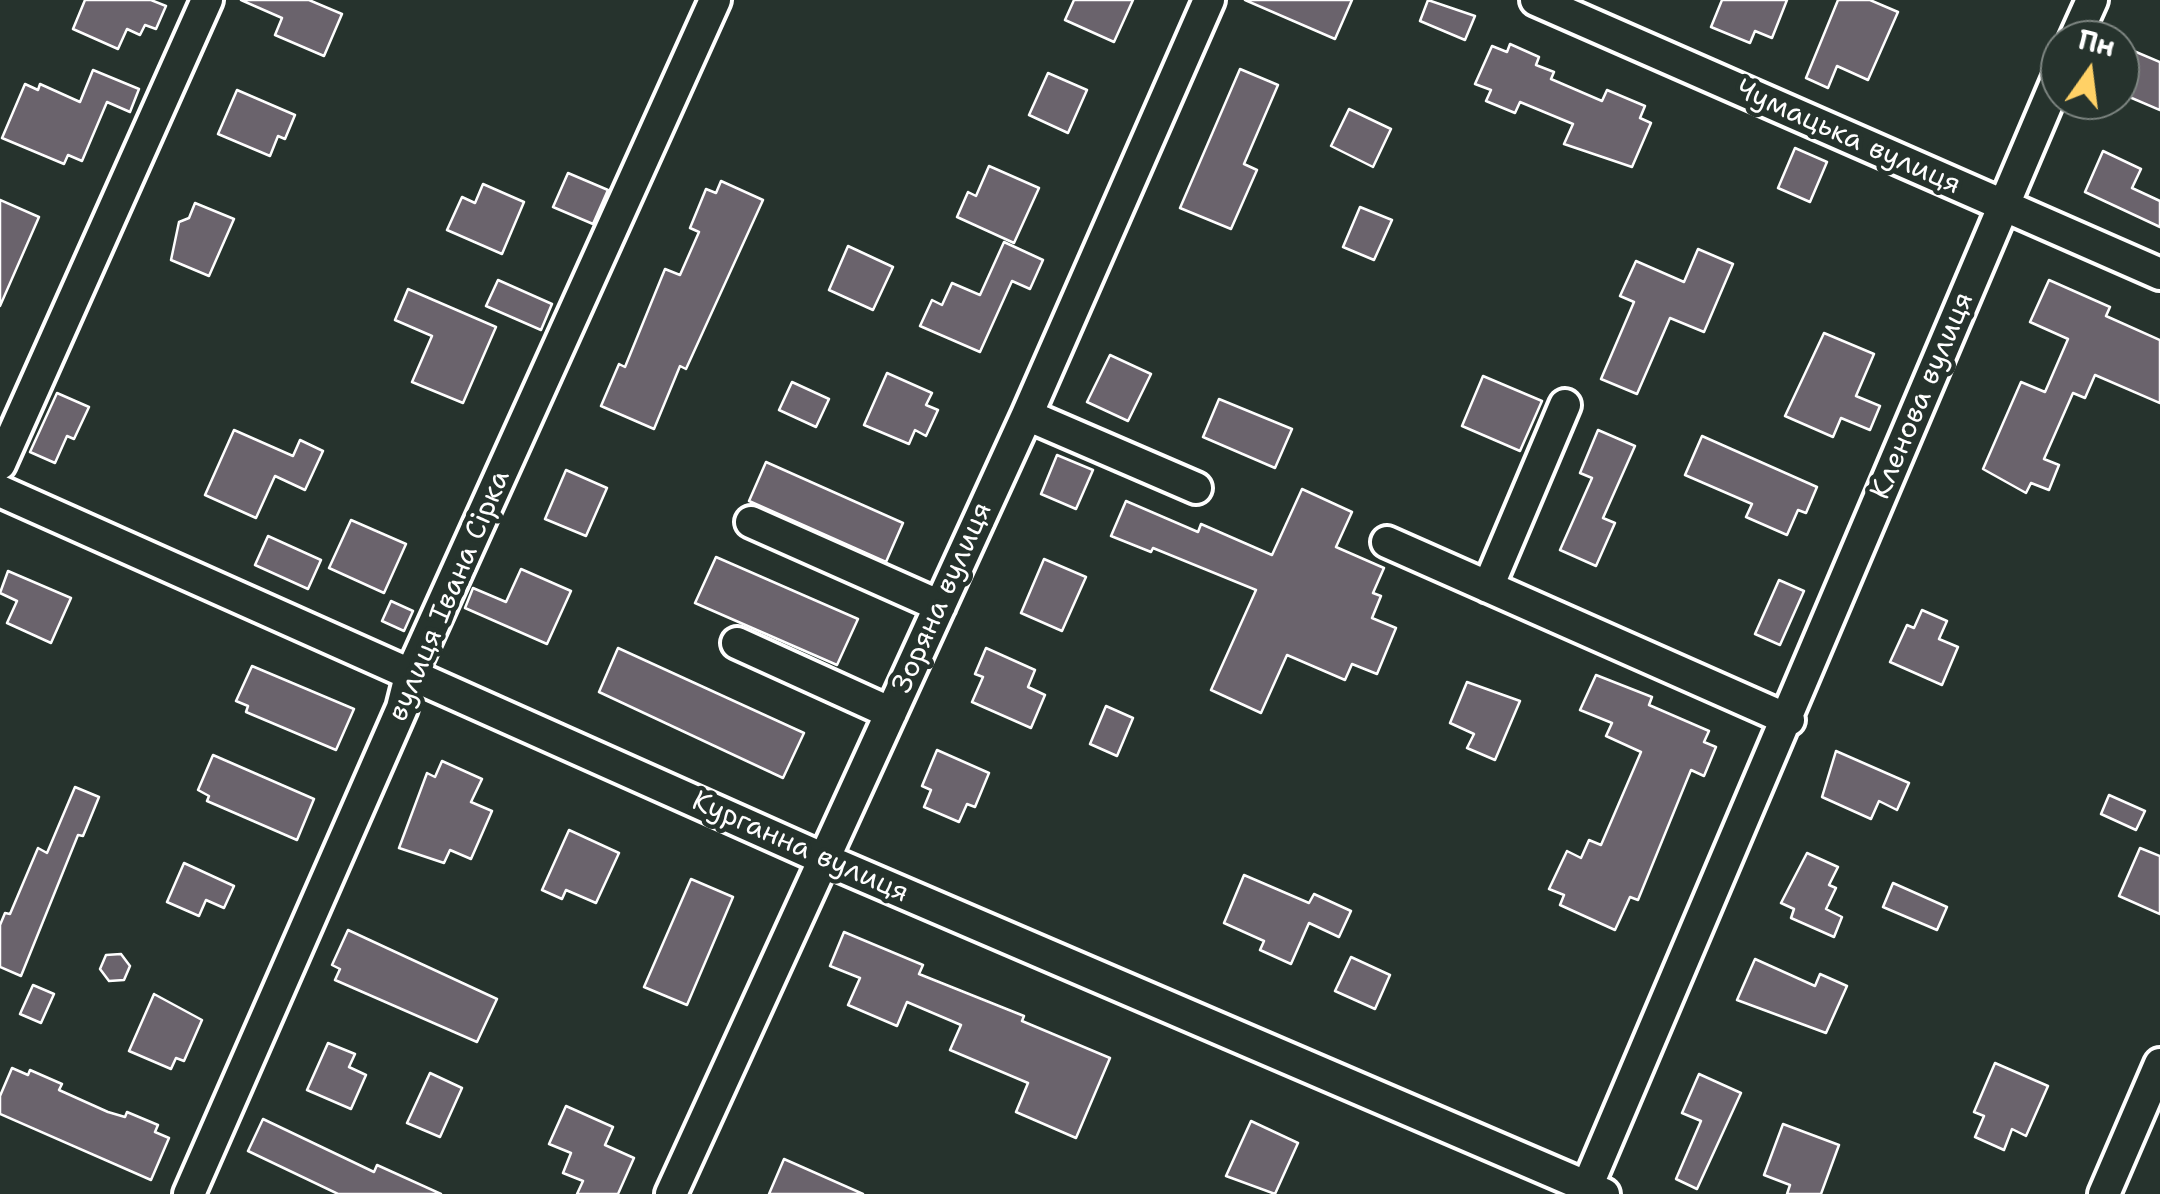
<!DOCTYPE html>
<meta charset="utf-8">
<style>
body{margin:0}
#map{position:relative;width:2160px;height:1194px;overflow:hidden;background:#26332d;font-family:"Shantell Sans",sans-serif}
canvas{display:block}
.north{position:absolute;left:2040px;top:20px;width:100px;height:100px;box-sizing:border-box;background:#26332d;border:2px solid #7d8581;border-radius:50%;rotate:14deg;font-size:28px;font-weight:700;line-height:40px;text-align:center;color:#fff}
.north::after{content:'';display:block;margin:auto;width:35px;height:45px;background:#ffd166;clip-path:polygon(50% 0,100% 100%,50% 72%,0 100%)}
</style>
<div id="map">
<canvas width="2160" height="1194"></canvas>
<div class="north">Пн</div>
</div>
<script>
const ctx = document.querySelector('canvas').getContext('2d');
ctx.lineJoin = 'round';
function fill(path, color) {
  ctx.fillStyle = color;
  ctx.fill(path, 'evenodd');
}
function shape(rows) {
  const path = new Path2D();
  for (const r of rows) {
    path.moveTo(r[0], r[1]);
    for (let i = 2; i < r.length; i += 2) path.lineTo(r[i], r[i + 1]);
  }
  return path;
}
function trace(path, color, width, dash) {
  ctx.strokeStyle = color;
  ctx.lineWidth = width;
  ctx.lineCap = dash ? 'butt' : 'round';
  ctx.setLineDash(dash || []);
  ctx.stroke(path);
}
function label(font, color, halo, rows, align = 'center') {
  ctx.font = font + ' "Shantell Sans",sans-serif';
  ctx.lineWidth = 9;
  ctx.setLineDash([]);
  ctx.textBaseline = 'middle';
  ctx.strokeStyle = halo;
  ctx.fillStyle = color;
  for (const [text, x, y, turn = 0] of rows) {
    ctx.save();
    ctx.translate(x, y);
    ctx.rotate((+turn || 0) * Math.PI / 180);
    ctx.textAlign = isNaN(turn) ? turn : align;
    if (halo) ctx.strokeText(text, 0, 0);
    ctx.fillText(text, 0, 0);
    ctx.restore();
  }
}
const building = shape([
 [85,0,151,0,166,6,156,29,145,25,140,35,127,29,118,49,73,29,85,0],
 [241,0,309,0,342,14,324,56,275,35,282,18,241,0],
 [1074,0,1133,0,1114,42,1065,20,1074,0],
 [1245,0,1352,0,1335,39,1245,0],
 [1428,0,1475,16,1465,40,1420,21,1428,0],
 [1722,0,1787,0,1772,38,1755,31,1750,43,1711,27,1722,0],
 [1838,0,1870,0,1898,12,1868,80,1837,66,1828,88,1806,78,1838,0],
 [1510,44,1539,57,1536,65,1554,72,1551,79,1602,101,1607,90,1645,106,1640,118,1651,123,1632,167,1564,144,1573,124,1520,102,1515,113,1486,101,1491,90,1475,84,1492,46,1507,52,1510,44],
 [2129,49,2160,62,2160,110,2120,93,2120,70,2129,49],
 [1240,69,1278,85,1244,164,1257,170,1231,229,1180,208,1240,69],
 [93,70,139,89,130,112,107,102,82,161,68,155,64,164,2,138,25,84,38,90,40,84,80,102,93,70],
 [1048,73,1087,90,1068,133,1029,115,1048,73],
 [237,90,295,115,285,139,278,136,270,156,218,134,237,90],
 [1349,109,1391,129,1373,167,1331,146,1349,109],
 [1795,148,1827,162,1810,202,1778,188,1795,148],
 [2103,151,2141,169,2132,188,2160,201,2160,227,2085,192,2103,151],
 [989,166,1039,188,1014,243,957,217,968,192,976,196,989,166],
 [568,173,608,190,593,224,553,207,568,173],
 [721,181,763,200,686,369,680,366,654,429,601,406,619,364,625,367,665,269,680,275,699,232,690,228,706,189,716,193,721,181],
 [483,184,524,202,502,254,447,230,462,197,475,203,483,184],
 [0,200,39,217,0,306,0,200],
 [195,203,234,219,209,276,171,260,179,222,189,218,195,203],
 [1360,207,1392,220,1374,260,1343,247,1360,207],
 [1004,242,1043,260,1030,289,1012,281,980,352,920,326,932,300,942,305,952,283,980,295,1004,242],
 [848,246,893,267,873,310,829,290,848,246],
 [1698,249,1733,264,1704,332,1670,318,1637,394,1601,379,1634,302,1620,296,1636,261,1684,282,1698,249],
 [498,280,552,304,541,330,486,306,498,280],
 [2049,280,2110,307,2106,316,2160,340,2160,403,2095,375,2085,398,2073,393,2044,459,2059,465,2049,490,2031,483,2026,493,1983,469,2021,382,2045,392,2068,339,2030,322,2049,280],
 [408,289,496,327,463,403,412,382,432,336,395,320,408,289],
 [1824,333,1874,354,1856,396,1880,406,1870,430,1841,418,1833,437,1785,416,1824,333],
 [1110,355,1151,374,1128,421,1087,402,1110,355],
 [887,373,932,393,926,405,938,410,926,436,915,430,909,444,864,425,887,373],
 [1483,376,1542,401,1520,451,1462,426,1483,376],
 [792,382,829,399,816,427,779,410,792,382],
 [57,393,89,407,74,439,67,436,55,463,30,452,57,393],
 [1219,399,1292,429,1275,468,1203,437,1219,399],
 [234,430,293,456,300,440,323,451,305,490,275,476,256,518,205,495,234,430],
 [1598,430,1635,446,1603,518,1615,523,1596,566,1560,550,1592,478,1580,473,1598,430],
 [1702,436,1817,487,1806,513,1798,510,1787,535,1746,517,1752,504,1685,475,1702,436],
 [1057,455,1093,470,1076,509,1041,494,1057,455],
 [766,462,903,523,886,562,749,501,766,462],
 [566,470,607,488,586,536,545,519,566,470],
 [1302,489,1352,512,1336,547,1384,568,1373,593,1381,596,1372,618,1396,628,1377,674,1352,664,1345,680,1287,655,1261,713,1211,690,1256,590,1153,548,1151,552,1111,536,1126,501,1198,532,1201,524,1272,555,1302,489],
 [351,520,406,544,384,593,329,568,351,520],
 [268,536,321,560,308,589,255,565,268,536],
 [716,557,858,619,837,665,695,603,716,557],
 [1044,559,1086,577,1062,631,1021,613,1044,559],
 [521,569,571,591,547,644,465,608,473,588,506,602,521,569],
 [8,571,71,598,51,643,7,623,17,601,0,593,8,571],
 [1779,580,1804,591,1780,645,1755,634,1779,580],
 [391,601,413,611,404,631,382,621,391,601],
 [1922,610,1947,621,1939,639,1958,647,1942,685,1890,662,1907,625,1914,628,1922,610],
 [618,648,804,733,783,778,599,692,618,648],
 [986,648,1035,670,1028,687,1045,695,1031,728,972,702,983,677,975,674,986,648],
 [252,666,354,709,336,750,246,712,248,706,236,701,252,666],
 [1596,675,1652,697,1649,705,1709,731,1704,742,1716,747,1704,776,1691,770,1638,900,1630,897,1615,930,1560,905,1564,895,1549,889,1567,851,1581,858,1589,840,1601,845,1641,752,1606,736,1612,723,1580,710,1596,675],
 [1467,682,1520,701,1495,760,1467,748,1474,734,1450,723,1467,682],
 [1106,706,1133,718,1117,756,1090,744,1106,706],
 [937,750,989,773,975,807,967,804,959,822,924,807,931,790,922,786,937,750],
 [1836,751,1909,783,1897,810,1879,801,1871,819,1822,797,1836,751],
 [213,755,314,799,297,840,207,801,209,796,198,790,213,755],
 [442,761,482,779,471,802,492,811,471,859,450,850,444,863,399,848,427,773,435,777,442,761],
 [75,787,99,797,83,836,78,835,21,976,0,967,0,925,5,913,10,914,38,848,47,853,75,787],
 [2109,795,2145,811,2136,830,2101,814,2109,795],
 [569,830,619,853,596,903,566,890,562,899,542,890,569,830],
 [2140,848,2160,856,2160,914,2119,896,2140,848],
 [1807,853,1838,867,1829,885,1836,888,1826,909,1842,917,1834,937,1791,918,1794,909,1781,903,1807,853],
 [184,863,234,886,224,908,206,900,199,916,167,902,184,863],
 [1244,875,1309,903,1314,894,1351,911,1339,937,1309,923,1291,964,1260,950,1264,941,1224,923,1244,875],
 [691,879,733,897,687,1005,644,987,691,879],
 [1893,883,1947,907,1937,930,1883,907,1893,883],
 [348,930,497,999,477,1042,335,980,340,969,332,965,348,930],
 [844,932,923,965,919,974,1024,1016,1022,1021,1110,1058,1076,1138,1016,1112,1028,1083,950,1050,961,1025,907,1002,897,1026,848,1005,860,978,830,966,844,932],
 [121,954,130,966,124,980,109,981,100,969,106,955,121,954],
 [1351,957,1390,975,1375,1009,1335,991,1351,957],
 [1755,959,1815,986,1820,974,1847,986,1826,1033,1737,1000,1755,959],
 [33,985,54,994,41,1023,20,1014,33,985],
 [154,994,202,1020,184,1061,176,1058,171,1069,129,1051,154,994],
 [328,1043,355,1054,349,1067,366,1075,351,1109,307,1090,328,1043],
 [1995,1063,2048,1086,2026,1136,2012,1129,2004,1150,1975,1137,1984,1116,1974,1112,1995,1063],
 [12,1068,28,1075,30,1070,62,1084,59,1090,108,1112,125,1117,127,1112,158,1125,155,1132,169,1138,151,1180,0,1114,0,1096,12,1068],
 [430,1073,462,1088,440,1137,407,1123,430,1073],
 [1699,1074,1741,1093,1697,1189,1676,1179,1701,1121,1682,1113,1699,1074],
 [566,1106,613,1127,605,1145,634,1158,618,1194,577,1194,583,1181,563,1173,571,1153,549,1144,566,1106],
 [263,1119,374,1172,377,1165,441,1194,338,1194,248,1151,263,1119],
 [1251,1121,1298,1143,1275,1194,1226,1176,1251,1121],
 [1783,1124,1839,1145,1821,1194,1787,1194,1790,1185,1764,1175,1783,1124],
 [784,1159,863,1194,769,1194,784,1159]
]);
fill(building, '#6a636c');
trace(building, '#fff', 2.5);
const minor = shape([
 [1536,0,2160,274],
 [2074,40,2092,0],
 [1027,415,1196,488],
 [0,464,207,0],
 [0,491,824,859,1604,1194],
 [751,522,940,606],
 [1387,542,1789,720],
 [1488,587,1565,405],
 [737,643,891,713],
 [189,1194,402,708,410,676,715,0],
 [671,1194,1027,415,1209,0],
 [1584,1194,2060,73],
 [2104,1194,2160,1064]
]);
trace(minor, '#fff', 38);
trace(minor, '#26332d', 30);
label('28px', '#fff', '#26332d', [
 ["Чумацька вулиця",1848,138,24],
 ["Кленова вулиця",1923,396,-67],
 ["вулиця Івана Сірка",450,596,-67],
 ["Зоряна вулиця",943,598,-66],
 ["Курганна вулиця",800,848,24]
]);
</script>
